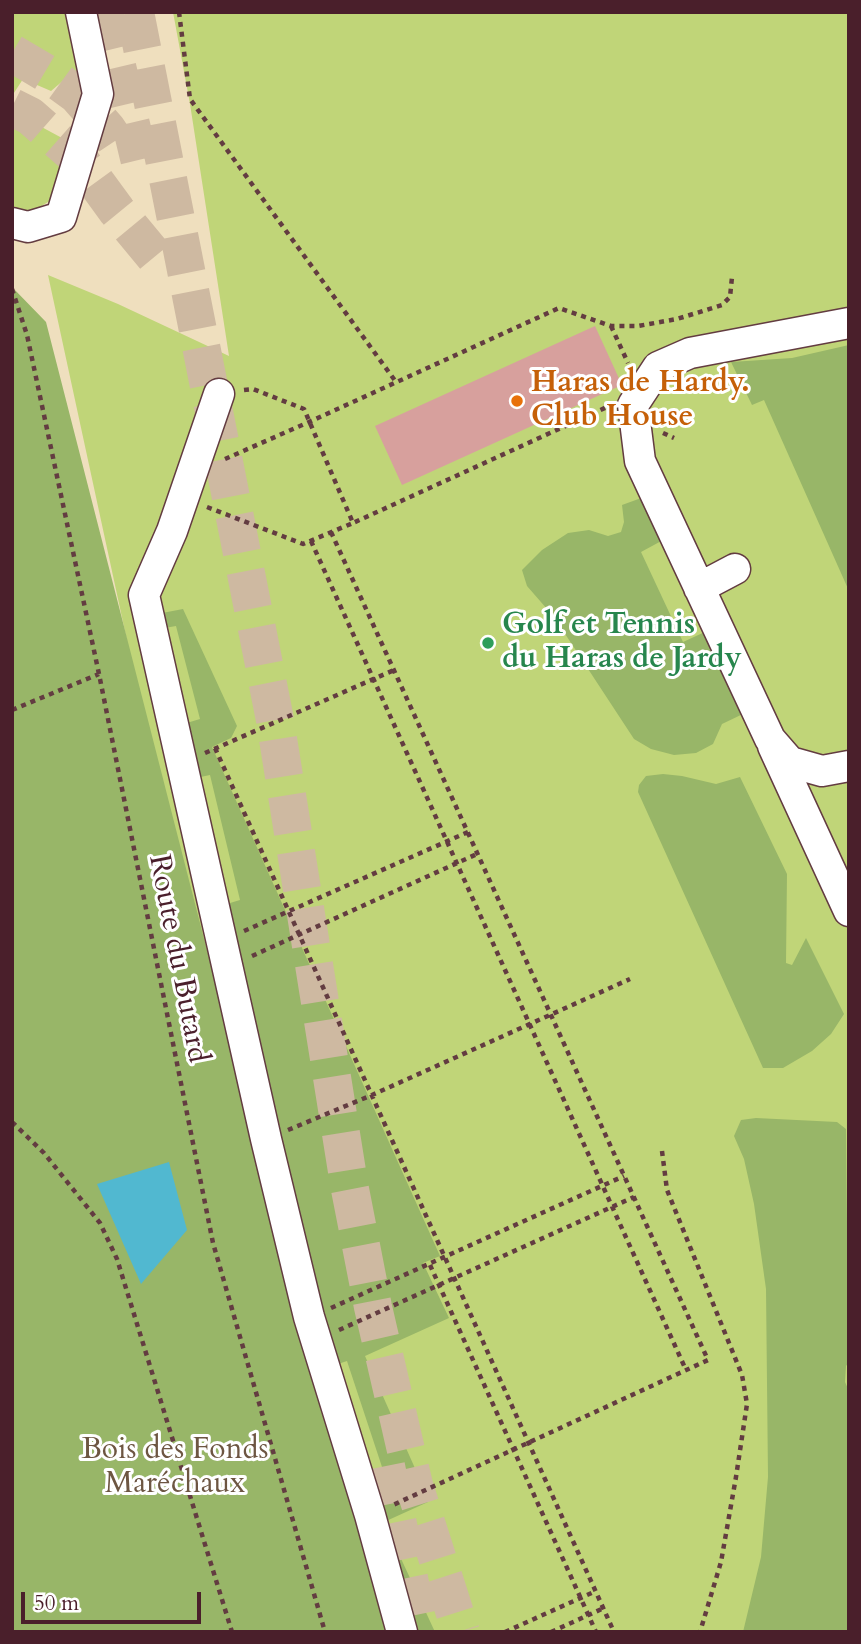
<!DOCTYPE html>
<meta charset="utf-8">
<style>
body{margin:0}
#map{position:relative;width:861px;height:1644px;overflow:hidden;background:#efdfbe;font-family:Cardo,serif}
canvas{display:block}
.frame{position:absolute;inset:0;border:14px solid #4a1f2b;pointer-events:none}
.scale{position:absolute;left:21px;top:1592px;width:180px;height:32px;box-sizing:border-box;border:4px solid #4a1f2b;border-top:0;padding-left:9px;font-size:21px;line-height:24px;white-space:nowrap;color:#4a1f2b;-webkit-text-stroke:5px #fff;paint-order:stroke}
</style>
<div id="map">
<canvas width="861" height="1644"></canvas>
<div class="frame"></div>
<div class="scale">50 m</div>
</div>
<script>
const ctx = document.querySelector('canvas').getContext('2d');
ctx.lineJoin = 'round';
function fill(path, color) {
  ctx.fillStyle = color;
  ctx.fill(path, 'evenodd');
}
function shape(rows) {
  const path = new Path2D();
  for (const r of rows) {
    path.moveTo(r[0], r[1]);
    for (let i = 2; i < r.length; i += 2) path.lineTo(r[i], r[i + 1]);
  }
  return path;
}
function trace(path, color, width, dash) {
  ctx.strokeStyle = color;
  ctx.lineWidth = width;
  ctx.lineCap = dash ? 'butt' : 'round';
  ctx.setLineDash(dash || []);
  ctx.stroke(path);
}
function label(font, color, halo, rows, align = 'center') {
  ctx.font = font + ' Cardo,serif';
  ctx.lineWidth = 6;
  ctx.setLineDash([]);
  ctx.textBaseline = 'middle';
  ctx.strokeStyle = halo;
  ctx.fillStyle = color;
  for (const [text, x, y, turn = 0] of rows) {
    ctx.save();
    ctx.translate(x, y);
    ctx.rotate((+turn || 0) * Math.PI / 180);
    ctx.textAlign = isNaN(turn) ? turn : align;
    if (halo) ctx.strokeText(text, 0, 0);
    ctx.fillText(text, 0, 0);
    ctx.restore();
  }
}
fill(shape([
 [12,12,70,12,87,73,65,79,51,91,23,79,12,96],
 [173,12,849,12,849,1632,374,1632,169,835,48,275,118,304,229,356,190,104],
 [12,111,62,138,73,149,51,200,34,211,12,211]
]), '#c0d578');
fill(shape([
 [12,287,46,322,315,1372,392,1632,12,1632],
 [849,345,849,591,764,400,752,405,731,362,792,358],
 [644,497,665,539,641,552,683,642,707,631,745,713,722,724,713,744,696,753,674,755,651,749,634,739,554,617,527,586,522,570,542,550,568,533,589,530,608,536,621,532,624,522,622,505],
 [183,609,237,726,231,738,212,747,440,1256,423,1263,449,1318,365,1356,418,1475,428,1502,384,1522,435,1632,409,1632,369,1495,384,1473,347,1361,332,1366,220,906,240,900,210,775,191,779,180,725,200,719,176,626,159,629,157,614],
 [663,774,682,776,716,784,740,777,787,874,786,963,792,965,806,938,844,1014,831,1034,812,1051,783,1068,763,1068,638,792,639,785,646,776],
 [756,1118,837,1122,846,1129,847,1222,849,1226,849,1362,846,1366,845,1382,849,1391,849,1632,743,1632,761,1557,768,1477,766,1289,754,1204,744,1159,734,1136,741,1120]
]), '#98b668');
fill(shape([
 [169,1162,187,1230,141,1284,97,1184]
]), '#51b8d0');
fill(shape([
 [595,326,622,385,402,485,375,426]
]), '#d7a09d');
trace(shape([
 [104,12,140,162],
 [135,12,275,720,349,1184,373,1307,414,1485,461,1632],
 [12,53,51,76,77,95,107,129,115,141],
 [12,107,30,116,79,159,117,211,165,269],
 [386,1466,420,1632]
]), '#ceb9a1', 38, [38, 19]);
const minor = shape([
 [12,223,28,227,61,217,98,94,81,12],
 [849,323,690,353,658,367,633,405,640,461,770,739,790,762,822,771,849,766],
 [219,394,172,531,144,595,266,1139,309,1317,370,1515,402,1632],
 [699,588,735,569],
 [773,746,849,911]
]);
trace(minor, '#633c41', 33);
trace(shape([
 [179,12,190,99,396,382],
 [12,289,27,335,99,674,213,1243,325,1632],
 [611,326,628,363],
 [244,390,253,389,304,409,353,523,607,407],
 [663,433,674,438],
 [225,459,309,422,559,308,611,326,638,326,677,319,722,305,730,297,732,277],
 [207,507,303,544,353,523],
 [331,532,708,1360,393,1505],
 [311,541,686,1370],
 [12,710,99,674],
 [215,748,614,1632],
 [205,753,394,670],
 [244,931,468,832],
 [252,956,477,854],
 [12,1122,44,1153,100,1223,117,1259,232,1632],
 [288,1130,372,1095,630,979],
 [662,1151,667,1190,742,1375,747,1404,736,1477,721,1562,700,1632],
 [430,1265,596,1632],
 [331,1308,624,1176],
 [339,1330,634,1197],
 [505,1632,596,1591],
 [551,1632,604,1608]
]), '#633c41', 4.5, [5, 5]);
trace(minor, '#fff', 30);
for (const [x, y, r, color] of [
 [517,401,7,"#e8710a"],
 [488,643,7,"#2e9e5b"]
]) {
  const dot = new Path2D();
  dot.arc(x, y, r, 0, 2 * Math.PI);
  ctx.fillStyle = color;
  ctx.fill(dot);
  trace(dot, '#fff', 2.5);
}
label('bold 30px', '#c56008', '#fff', [
 ["Haras de Hardy.",531,384],
 ["Club House",531,418]
], 'left');
label('bold 30px', '#27864d', '#fff', [
 ["Golf et Tennis",502,626],
 ["du Haras de Jardy",502,660]
], 'left');
label('30px', '#4a1f2b', '#fff', [
 ["Route du Butard",177,959,79]
]);
label('30px', '#6d5642', '#fff', [
 ["Bois des Fonds",175,1451],
 ["Maréchaux",175,1485]
]);
</script>
